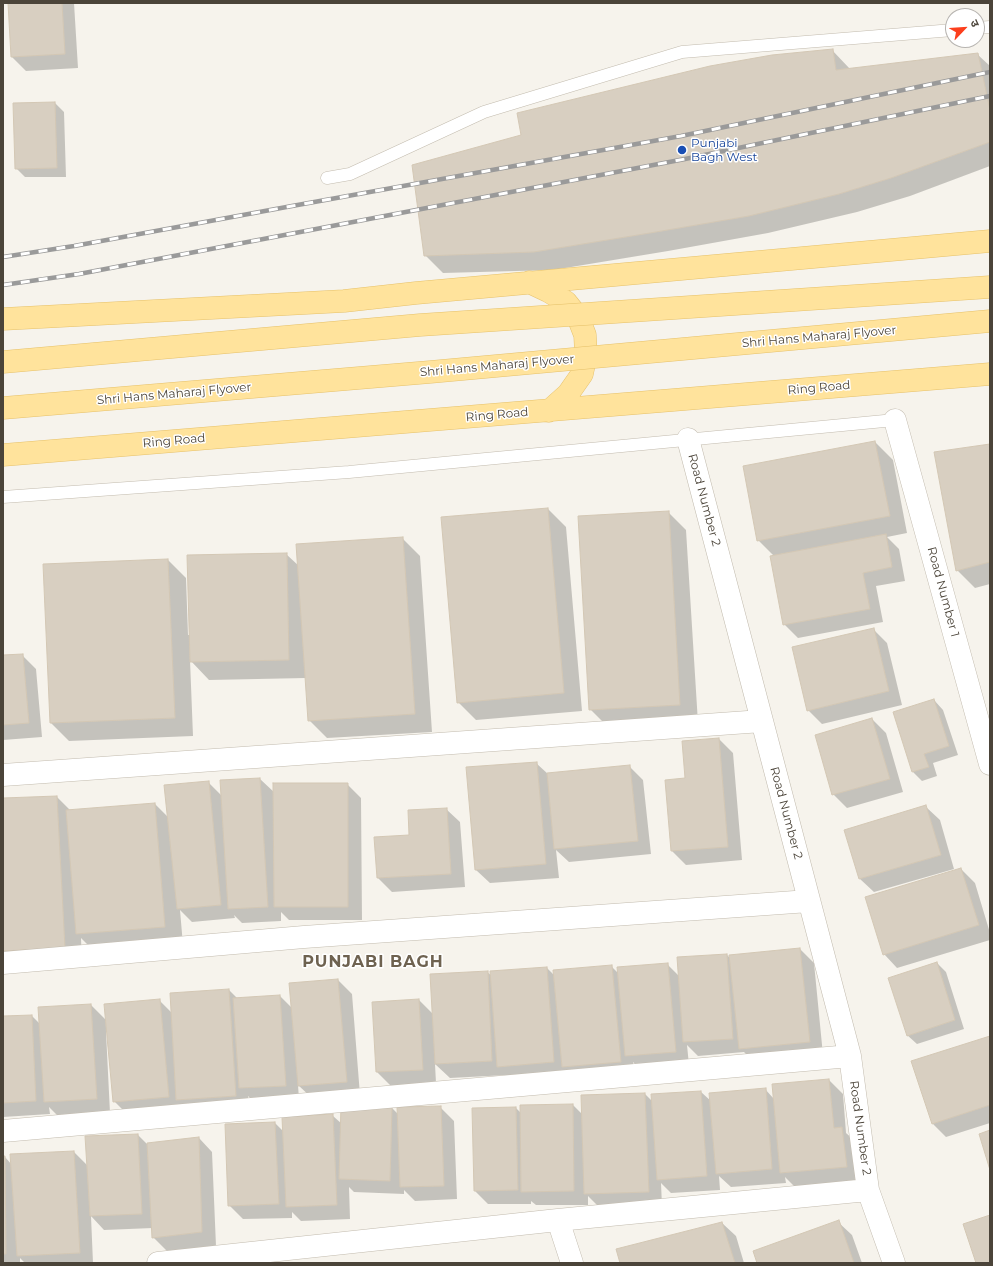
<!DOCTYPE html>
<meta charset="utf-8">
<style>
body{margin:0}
#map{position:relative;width:993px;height:1266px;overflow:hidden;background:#f6f3ec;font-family:Montserrat,"Noto Sans Devanagari",sans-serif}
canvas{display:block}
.frame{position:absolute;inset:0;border:4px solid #4b4439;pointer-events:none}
.north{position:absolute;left:945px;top:8px;width:40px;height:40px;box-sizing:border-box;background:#fff;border:1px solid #b7b4b0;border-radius:50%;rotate:65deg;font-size:11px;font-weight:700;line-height:16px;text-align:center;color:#4b4439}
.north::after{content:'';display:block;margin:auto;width:14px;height:18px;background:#fc3f1d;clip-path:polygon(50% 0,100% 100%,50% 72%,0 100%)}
</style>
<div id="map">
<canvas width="993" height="1266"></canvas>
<div class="frame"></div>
<div class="north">उ</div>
</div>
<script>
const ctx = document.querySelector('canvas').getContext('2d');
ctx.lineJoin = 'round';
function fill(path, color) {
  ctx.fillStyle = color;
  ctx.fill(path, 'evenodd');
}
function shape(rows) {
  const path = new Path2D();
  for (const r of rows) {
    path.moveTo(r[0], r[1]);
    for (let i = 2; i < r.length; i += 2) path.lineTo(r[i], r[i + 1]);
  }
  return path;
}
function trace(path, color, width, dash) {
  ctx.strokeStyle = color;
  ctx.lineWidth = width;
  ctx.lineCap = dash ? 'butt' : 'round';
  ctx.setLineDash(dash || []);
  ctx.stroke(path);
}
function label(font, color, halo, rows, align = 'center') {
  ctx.font = font + ' Montserrat,sans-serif';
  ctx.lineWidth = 3;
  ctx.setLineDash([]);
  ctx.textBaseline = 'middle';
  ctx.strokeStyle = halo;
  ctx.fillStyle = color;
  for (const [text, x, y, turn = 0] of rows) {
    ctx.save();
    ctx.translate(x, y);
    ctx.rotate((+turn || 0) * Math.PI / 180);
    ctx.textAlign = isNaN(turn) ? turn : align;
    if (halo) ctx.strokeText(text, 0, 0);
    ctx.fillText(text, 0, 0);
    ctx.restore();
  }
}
fill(shape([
 [9,3,74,3,78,68,26,71,12,57],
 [832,50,850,69,977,54,990,66,990,166,910,196,857,212,768,233,668,251,553,270,443,273,425,255],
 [55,103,64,112,66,177,25,177,16,168],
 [875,442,893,460,907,533,887,537,899,549,905,581,876,586,883,622,798,638,784,624,775,557,758,540],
 [990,445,990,584,975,588,957,570],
 [548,509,566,527,582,711,476,720,458,702],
 [668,512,686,530,698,723,608,727,590,709],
 [402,538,420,556,432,732,327,738,309,720,306,678,209,680,190,660,193,736,69,741,51,723,44,565,168,560,186,578,188,635,190,635,286,554,299,566],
 [873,629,887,643,902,705,822,724,808,710],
 [22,655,36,669,42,737,3,740,3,656],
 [934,700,943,710,958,755,933,763,937,776,922,781,913,772],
 [872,719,886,733,903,792,847,808,833,794],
 [719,739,733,753,742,860,686,865,672,851,666,781,686,779],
 [536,763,548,774,629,766,643,780,651,854,569,862,556,850,559,878,490,883,476,870],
 [260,779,275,793,347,784,361,798,362,920,289,920,281,912,281,921,242,923,234,915,235,918,192,922,180,910,183,945,95,952,81,938,82,966,3,967,3,799,57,797,71,811,155,804,169,818,208,782,222,796],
 [926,807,940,820,954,869,874,892,860,879],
 [446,809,460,822,465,887,392,892,378,878,375,838,410,836],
 [961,869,975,883,990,933,990,940,897,968,884,954],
 [800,949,814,963,823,1055,754,1062,744,1052,698,1056,687,1045,689,1065,640,1069,633,1062,634,1075,512,1080,507,1075,450,1078,435,1064,436,1083,391,1086,377,1072,373,1003,419,1000,433,1014,487,972,492,976,547,968,554,975,611,966,619,974,667,964,679,976,727,955,731,959],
 [937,963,946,972,964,1029,917,1044,907,1035],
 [338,980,352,994,360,1095,313,1099,298,1085,299,1099,254,1102,248,1096,249,1110,191,1113,182,1104,182,1110,128,1115,114,1101,107,1032,106,1032,110,1113,58,1116,49,1107,50,1114,3,1117,3,1017,32,1016,40,1024,91,1005,106,1020,159,1000,172,1013,229,990,237,998,280,996,293,1009],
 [990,1037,990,1123,946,1137,933,1124],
 [829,1080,843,1094,846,1133,856,1142,860,1180,795,1187,785,1177,786,1183,731,1187,719,1176,720,1190,671,1193,661,1183,662,1206,599,1207,588,1196,588,1205,536,1205,531,1201,531,1204,488,1204,475,1191,516,1108,521,1113,573,1105,583,1115,645,1094,653,1102,701,1092,711,1101,765,1089,774,1099],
 [440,1107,454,1121,457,1199,415,1201,404,1190,404,1194,354,1192,349,1187,350,1219,301,1221,292,1212,292,1218,243,1219,229,1205,226,1125,275,1123,284,1132,333,1116,342,1124,392,1108,398,1114],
 [138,1135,147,1144,199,1138,212,1152,216,1246,167,1251,153,1237,153,1228,104,1230,91,1216,93,1263,25,1263,20,1258,20,1263,3,1263,3,1157,5,1157,12,1165,74,1152,88,1166],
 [838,1222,852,1235,862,1263,758,1263],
 [722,1223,736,1236,744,1263,621,1263]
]), '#0003');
const building = shape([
 [8,3,62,3,65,54,11,57,8,3],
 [833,49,836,70,978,53,990,110,990,142,891,178,839,194,749,216,650,233,534,252,424,256,412,165,521,135,517,113,710,66,772,55,833,49],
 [55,102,57,168,15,169,13,103,55,102],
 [875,441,890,516,757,541,743,466,875,441],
 [990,444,990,562,956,571,934,452,990,444],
 [548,508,564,693,457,703,441,517,548,508],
 [669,511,680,705,589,710,578,516,669,511],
 [886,534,892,567,863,573,870,609,783,625,770,556,886,534],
 [403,537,415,714,308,721,296,544,403,537],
 [287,553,289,660,190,662,187,555,287,553],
 [168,559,175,718,50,723,43,564,168,559],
 [874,628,889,691,807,711,792,647,874,628],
 [23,654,29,723,3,725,3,655,23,654],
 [934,699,949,746,924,754,929,767,912,772,893,712,934,699],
 [872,718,890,779,832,795,815,735,872,718],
 [719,738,728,847,671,851,665,780,685,778,682,741,719,738],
 [537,762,546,864,475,870,466,767,537,762],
 [630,765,638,841,554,849,547,773,630,765],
 [260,778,268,907,228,909,220,780,260,778],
 [209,781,221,905,177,909,164,785,209,781],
 [273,783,348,783,348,907,274,907,273,783],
 [57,796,65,948,3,951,3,798,57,796],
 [155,803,165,927,76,934,66,810,155,803],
 [926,805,941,855,859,879,844,830,926,805],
 [447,808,451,874,377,878,374,837,409,835,408,810,447,808],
 [961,868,979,925,883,955,865,897,961,868],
 [800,948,810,1042,739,1049,729,955,800,948],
 [727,954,733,1039,683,1042,677,957,727,954],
 [937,962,955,1020,907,1036,888,978,937,962],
 [668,963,676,1052,625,1056,617,967,668,963],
 [612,965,621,1062,562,1067,553,970,612,965],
 [547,967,554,1062,497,1067,490,971,547,967],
 [488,971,492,1061,435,1064,430,974,488,971],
 [338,979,347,1082,298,1086,289,983,338,979],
 [229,989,236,1096,176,1100,170,993,229,989],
 [280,995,286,1086,239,1088,233,998,280,995],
 [160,999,169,1097,113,1102,104,1004,160,999],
 [419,999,423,1070,376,1072,372,1002,419,999],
 [91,1004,97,1099,44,1102,38,1007,91,1004],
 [32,1015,36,1101,3,1103,3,1016,32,1015],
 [990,1036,990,1105,932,1124,911,1061,990,1036],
 [829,1079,834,1128,842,1127,847,1167,780,1173,772,1084,829,1079],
 [766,1088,772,1169,716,1174,709,1093,766,1088],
 [701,1091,707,1176,657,1180,651,1094,701,1091],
 [645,1093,649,1192,584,1194,581,1095,645,1093],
 [573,1104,574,1191,521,1192,520,1105,573,1104],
 [341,1105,392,1107,390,1181,339,1179,341,1105],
 [441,1106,444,1186,400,1187,397,1107,441,1106],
 [516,1107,518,1190,474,1191,472,1108,516,1107],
 [333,1114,337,1205,286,1207,282,1117,333,1114],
 [275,1122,279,1204,228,1206,225,1124,275,1122],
 [990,1130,990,1170,979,1134,990,1130],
 [138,1134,142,1214,90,1216,85,1136,138,1134],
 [199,1137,202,1232,152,1238,147,1143,199,1137],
 [74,1151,80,1253,17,1256,10,1154,74,1151],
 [3,1156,5,1156,6,1254,3,1254,3,1156],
 [990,1215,990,1263,976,1263,963,1224,990,1215],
 [839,1220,854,1263,757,1263,753,1251,839,1220],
 [722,1222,735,1263,620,1263,616,1249,722,1222]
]);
fill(building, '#d8cfc1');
trace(building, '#d3c7b4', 1);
const service = shape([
 [977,28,990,27],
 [327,178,350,174,484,112,682,52,953,30],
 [3,497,349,472,895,420]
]);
const minor = shape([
 [895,420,990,764],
 [688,439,850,1056,868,1190,894,1263],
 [3,775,762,721],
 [3,963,304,937,809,901],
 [3,1131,850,1056],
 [558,1220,572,1263],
 [158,1263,558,1220,868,1190]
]);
const primary = shape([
 [529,282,548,291,566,302,578,317,585,335,586,355,582,374,568,394,549,411],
 [3,319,344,301,416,293,990,241],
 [3,455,990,374]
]);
trace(service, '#c2bbae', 13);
trace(minor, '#c2bbae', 23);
trace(primary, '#e6c16a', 23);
trace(service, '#fff', 12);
trace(minor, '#fff', 22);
trace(primary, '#ffe39c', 22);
const rail = shape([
 [3,257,74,246,292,206,681,136,990,72],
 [3,285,79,274,685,159,990,96]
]);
trace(rail, '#9a9a9a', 4.5);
trace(rail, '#fff', 3, [9]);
const primaryBridge = shape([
 [3,362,420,325,990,287],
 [3,408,430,372,990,321]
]);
trace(primaryBridge, '#e6c16a', 23, []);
trace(primaryBridge, '#ffe39c', 22);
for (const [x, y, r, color] of [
 [682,150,5,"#1a4fb4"]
]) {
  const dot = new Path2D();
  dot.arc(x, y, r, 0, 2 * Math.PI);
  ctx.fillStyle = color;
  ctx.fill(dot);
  trace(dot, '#fff', 1.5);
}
label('12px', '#164399', '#fff', [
 ["Punjabi",691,143],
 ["Bagh West",691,157]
], 'left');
label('12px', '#4b4439', '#fff', [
 ["Shri Hans Maharaj Flyover",819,337,-5],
 ["Shri Hans Maharaj Flyover",497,366,-5],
 ["Ring Road",819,388,-5],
 ["Shri Hans Maharaj Flyover",174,394,-5],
 ["Ring Road",497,415,-5],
 ["Ring Road",174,441,-5],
 ["Road Number 2",704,500,75],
 ["Road Number 1",943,592,75],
 ["Road Number 2",786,813,75],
 ["Road Number 2",860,1128,82]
]);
ctx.letterSpacing = '1px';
label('bold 16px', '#6e6250', '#fff', [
 ["PUNJABI BAGH",373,962]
]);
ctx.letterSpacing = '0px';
</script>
